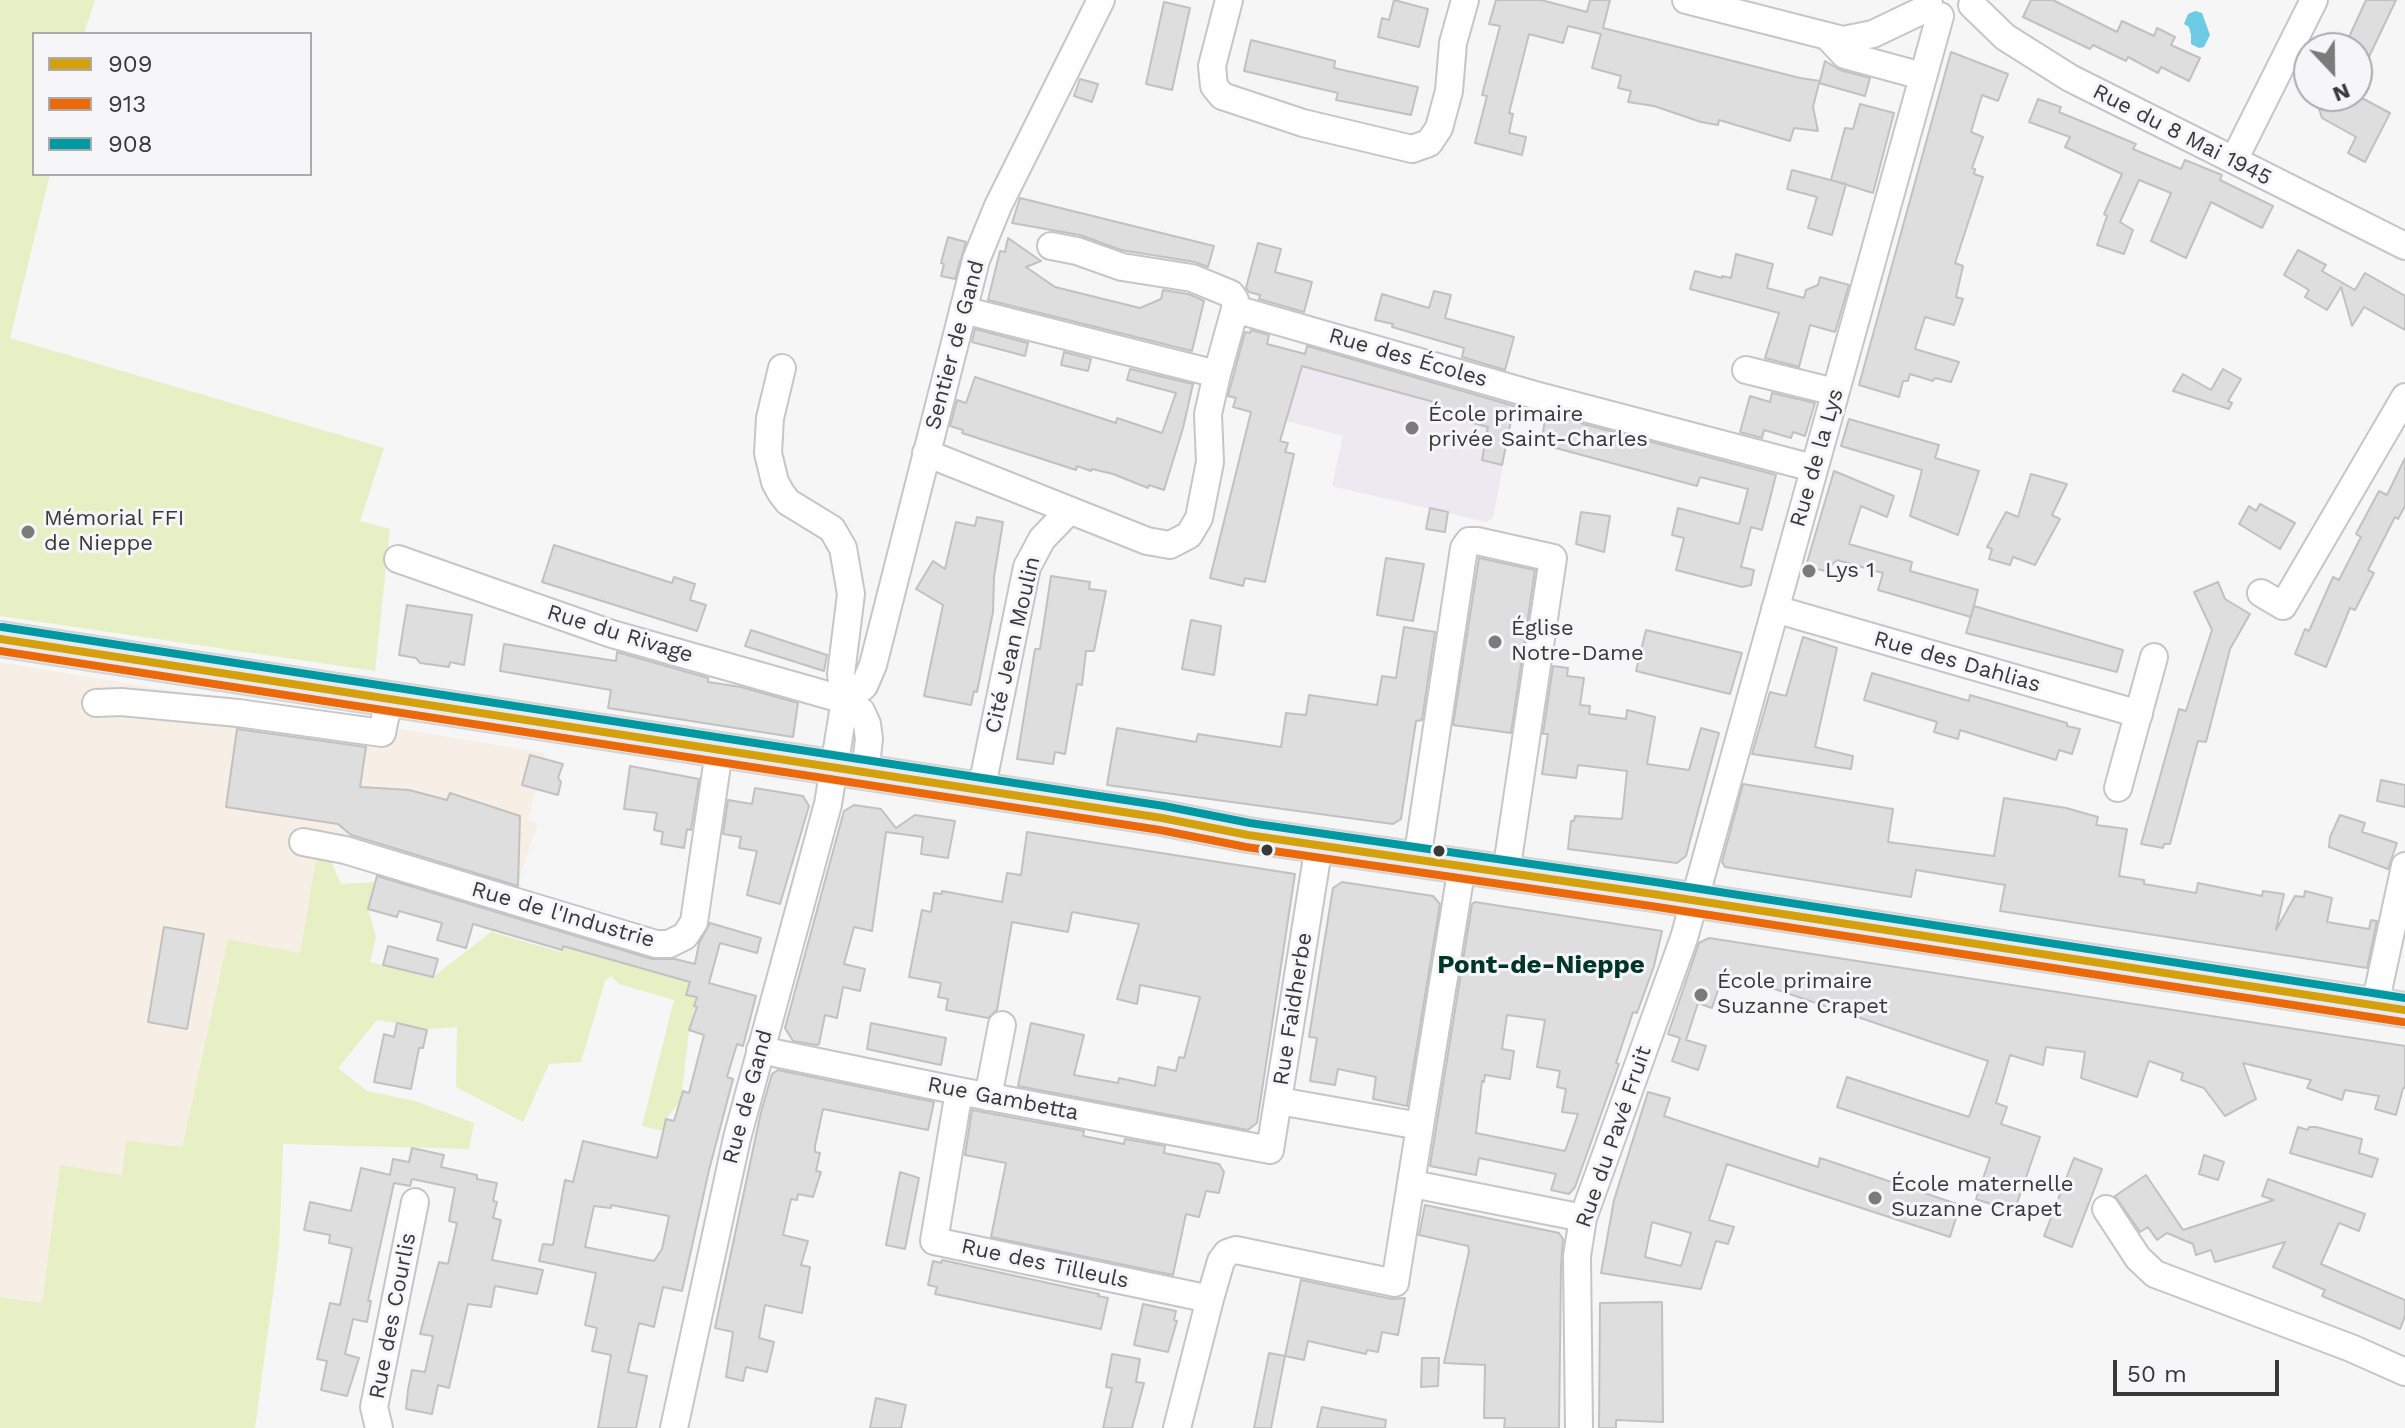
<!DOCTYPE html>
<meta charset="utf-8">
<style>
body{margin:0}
#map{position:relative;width:2405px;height:1428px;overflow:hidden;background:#f6f6f7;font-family:"Work Sans",sans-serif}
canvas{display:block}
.legend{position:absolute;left:32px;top:32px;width:280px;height:144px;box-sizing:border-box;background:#f6f5f8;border:2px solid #abaaac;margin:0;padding:10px 14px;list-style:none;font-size:24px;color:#3a393a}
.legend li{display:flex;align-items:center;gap:16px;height:40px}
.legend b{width:40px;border:2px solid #abaaac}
.north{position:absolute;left:2293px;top:32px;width:80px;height:80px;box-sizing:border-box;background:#f6f5f8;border:2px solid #abaaac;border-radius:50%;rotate:158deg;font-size:22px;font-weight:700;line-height:32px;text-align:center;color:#3a393a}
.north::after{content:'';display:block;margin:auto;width:28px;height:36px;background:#7c7b7c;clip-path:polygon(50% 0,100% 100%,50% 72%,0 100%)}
.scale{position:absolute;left:2113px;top:1360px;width:166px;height:36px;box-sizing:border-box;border:4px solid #3a393a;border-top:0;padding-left:10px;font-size:24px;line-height:28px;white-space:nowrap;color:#3a393a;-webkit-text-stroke:6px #f6f5f8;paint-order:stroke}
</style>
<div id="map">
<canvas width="2405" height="1428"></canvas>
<ul class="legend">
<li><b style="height:10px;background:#d4a00c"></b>909</li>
<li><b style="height:10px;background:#eb6909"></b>913</li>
<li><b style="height:10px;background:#0099a1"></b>908</li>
</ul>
<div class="north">N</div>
<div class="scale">50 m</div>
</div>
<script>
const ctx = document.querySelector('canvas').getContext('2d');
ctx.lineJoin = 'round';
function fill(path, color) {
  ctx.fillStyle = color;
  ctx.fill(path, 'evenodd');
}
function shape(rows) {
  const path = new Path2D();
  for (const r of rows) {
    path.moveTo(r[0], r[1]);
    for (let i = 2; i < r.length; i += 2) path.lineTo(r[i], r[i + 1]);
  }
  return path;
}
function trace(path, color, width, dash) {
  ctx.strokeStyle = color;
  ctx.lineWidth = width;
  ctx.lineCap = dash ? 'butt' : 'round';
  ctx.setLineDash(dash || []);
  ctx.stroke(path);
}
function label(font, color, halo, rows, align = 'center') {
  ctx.font = font + ' "Work Sans",sans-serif';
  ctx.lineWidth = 6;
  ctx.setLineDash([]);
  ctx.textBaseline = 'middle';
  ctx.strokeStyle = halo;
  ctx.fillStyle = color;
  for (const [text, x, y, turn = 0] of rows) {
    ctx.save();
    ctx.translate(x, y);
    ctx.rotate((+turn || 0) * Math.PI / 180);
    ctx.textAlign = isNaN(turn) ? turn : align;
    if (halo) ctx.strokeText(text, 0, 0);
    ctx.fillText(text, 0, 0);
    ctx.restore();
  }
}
fill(shape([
 [0,662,545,753,528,821,538,824,518,883,351,836,317,853,300,953,228,939,182,1147,123,1175,60,1166,42,1304,0,1297]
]), '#f7efe5');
fill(shape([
 [1309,341,1515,402,1493,518,1486,522,1332,486,1343,436,1286,421]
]), '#ece9f0');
fill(shape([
 [0,0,95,0,84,34,34,34,34,174,50,174,10,338,384,448,360,521,390,529,375,671,0,616],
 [317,853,331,861,341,884,376,882,368,909,376,937,370,962,433,977,491,932,561,952,563,944,690,982,687,995,697,998,689,1031,681,1100,666,1119,663,1131,642,1126,674,1000,619,984,611,976,605,981,581,1062,549,1064,523,1122,456,1087,457,1027,431,1029,377,1020,338,1068,367,1091,415,1101,474,1123,469,1149,283,1144,279,1248,255,1428,0,1428,0,1297,42,1303,60,1165,122,1175,126,1141,182,1147,228,939,300,953]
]), '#e6f0c4');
fill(shape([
 [2195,11,2202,13,2210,35,2204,47,2199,48,2191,44,2191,35,2189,27,2184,24,2188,14]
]), '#6ecbe4');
const building = shape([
 [1394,0,1428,9,1419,47,1378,37,1382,18,1389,20,1394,0],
 [1496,0,1541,0,1587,12,1590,0,1610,0,1603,28,1800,78,1820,81,1825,61,1840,70,1870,78,1865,96,1819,83,1813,107,1818,131,1794,128,1790,141,1719,120,1718,125,1701,122,1654,106,1628,102,1631,91,1618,88,1621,76,1592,68,1601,34,1568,26,1563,43,1529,34,1509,113,1513,114,1509,133,1526,137,1522,155,1475,143,1487,96,1482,95,1500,26,1489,24,1496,0],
 [2031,0,2053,0,2117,32,2122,21,2154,36,2157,28,2175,37,2171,45,2200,58,2189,81,2161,67,2158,73,2128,57,2126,61,2093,45,2090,49,2023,17,2031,0],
 [2366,0,2396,0,2357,82,2357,48,2344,48,2366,0],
 [1164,2,1190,8,1172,90,1146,84,1164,2],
 [1251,40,1335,61,1334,68,1418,87,1411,115,1336,100,1338,93,1244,71,1251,40],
 [1951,52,2008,74,1998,101,1982,95,1971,132,1983,137,1972,168,1975,169,1974,174,1983,177,1955,263,1963,266,1956,297,1963,299,1954,325,1925,317,1915,349,1959,362,1951,382,1935,378,1933,381,1910,374,1908,381,1903,381,1899,397,1859,385,1951,52],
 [1080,79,1098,84,1092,102,1074,96,1080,79],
 [2315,96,2358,96,2390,113,2365,162,2348,153,2356,137,2322,118,2315,96],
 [2038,99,2061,107,2059,112,2136,144,2133,149,2181,169,2185,160,2222,175,2220,180,2273,206,2262,228,2211,202,2186,258,2151,241,2171,193,2139,180,2120,222,2133,230,2124,254,2097,245,2107,216,2104,214,2122,174,2065,147,2070,137,2029,122,2038,99],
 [1860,104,1894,113,1873,193,1831,180,1845,128,1853,129,1860,104],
 [1792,170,1846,184,1832,235,1808,228,1817,197,1787,189,1792,170],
 [1020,198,1214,246,1208,267,1195,262,1121,250,1080,235,1012,223,1020,198],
 [948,237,966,242,955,279,941,276,944,264,941,263,948,237],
 [1008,238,1041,261,1026,267,1055,287,1140,308,1161,299,1163,290,1188,294,1200,299,1204,301,1192,351,988,300,1000,251,1005,252,1008,238],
 [1258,243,1281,249,1275,272,1312,282,1304,312,1259,299,1260,295,1249,292,1246,288,1258,243],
 [2298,250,2326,265,2322,271,2355,290,2365,273,2405,296,2405,330,2364,307,2352,326,2341,287,2327,310,2305,297,2309,290,2284,275,2298,250],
 [1736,254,1773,264,1767,288,1804,298,1806,290,1818,285,1820,277,1849,285,1835,332,1810,325,1799,367,1765,358,1779,313,1690,289,1695,271,1722,278,1722,276,1731,278,1736,254],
 [1434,291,1451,295,1445,318,1514,337,1505,370,1462,357,1464,348,1392,327,1393,324,1375,320,1382,294,1429,308,1434,291],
 [975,329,1028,343,1025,356,972,342,975,329],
 [1251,330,1269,335,1267,344,1305,354,1307,346,1514,406,1502,465,1482,460,1488,427,1432,412,1434,402,1302,366,1280,441,1288,443,1285,452,1294,454,1265,582,1245,578,1243,586,1210,578,1251,412,1233,407,1236,398,1228,396,1245,332,1250,333,1251,330],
 [1064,352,1091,359,1088,371,1061,365,1064,352],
 [1130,369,1193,384,1183,428,1164,490,1149,485,1148,488,1113,474,1092,469,1091,471,1077,466,1076,470,962,433,963,430,950,426,957,400,966,403,975,377,1116,423,1117,418,1162,433,1176,393,1127,380,1130,369],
 [2223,369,2241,379,2228,401,2232,403,2229,409,2173,391,2183,374,2211,390,2223,369],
 [1772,393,1815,403,1805,436,1793,432,1791,438,1764,430,1762,438,1740,432,1750,396,1770,402,1772,393],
 [1546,414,1776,475,1762,530,1751,527,1741,567,1754,570,1751,585,1742,587,1676,570,1684,538,1672,535,1678,508,1739,524,1748,489,1700,477,1697,486,1541,444,1546,414],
 [1849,419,1939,445,1935,458,1979,471,1958,535,1910,516,1922,470,1841,446,1849,419],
 [2405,458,2405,506,2398,519,2395,517,2368,570,2374,573,2355,610,2350,608,2326,667,2295,654,2305,629,2309,631,2333,577,2339,580,2361,537,2356,534,2379,491,2387,495,2405,458],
 [1834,471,1894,496,1887,517,1861,506,1849,544,1912,562,1910,571,1978,590,1971,617,1878,590,1883,573,1837,560,1825,571,1806,566,1834,471],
 [2031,474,2067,484,2052,515,2060,519,2035,565,2013,557,2010,565,1989,559,1992,549,1987,547,2006,512,2018,517,2031,474],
 [2260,504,2295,523,2280,549,2239,524,2249,506,2256,511,2260,504],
 [1430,508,1448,512,1445,532,1426,529,1430,508],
 [1581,512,1610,516,1604,552,1576,544,1581,512],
 [977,517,1003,522,994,577,993,612,977,692,974,691,971,705,924,696,943,605,916,589,933,561,945,569,956,522,975,526,977,517],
 [554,545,672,583,674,577,695,584,690,600,706,605,697,631,542,582,554,545],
 [1386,558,1424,564,1413,621,1377,615,1386,558],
 [1479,558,1535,570,1511,733,1453,725,1479,558],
 [1051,576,1090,582,1089,589,1106,591,1094,651,1086,651,1082,685,1077,684,1065,754,1055,752,1053,764,1017,759,1035,649,1040,649,1051,576],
 [2218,582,2225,599,2250,614,2230,649,2206,742,2198,741,2170,844,2164,844,2163,848,2141,844,2179,709,2186,711,2212,630,2194,592,2218,582],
 [407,605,472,615,464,665,450,662,449,667,420,663,416,658,399,655,407,605],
 [1974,606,2123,650,2117,672,1966,633,1974,606],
 [1191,620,1221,626,1214,675,1182,669,1191,620],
 [1404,627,1435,632,1422,720,1416,721,1401,819,1393,824,1107,785,1117,728,1196,742,1198,734,1281,747,1286,713,1306,715,1309,695,1377,705,1382,676,1396,678,1404,627],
 [751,630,827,655,824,671,745,646,751,630],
 [1646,630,1742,653,1730,694,1636,671,1646,630],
 [1803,637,1837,648,1815,747,1853,756,1851,769,1752,754,1770,692,1786,696,1803,637],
 [504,644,616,661,617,652,708,678,708,682,741,687,798,703,793,737,608,708,611,690,500,671,504,644],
 [1553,666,1568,668,1567,676,1584,678,1580,705,1590,706,1589,714,1626,719,1627,710,1655,717,1647,764,1689,770,1701,728,1719,733,1686,856,1677,863,1568,849,1571,821,1574,821,1575,816,1622,819,1627,771,1578,765,1576,778,1542,774,1548,734,1543,734,1553,666],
 [1872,673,1969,701,1970,695,2067,723,2067,726,2080,729,2072,754,2059,750,2056,760,1960,730,1958,739,1934,732,1937,722,1864,700,1872,673],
 [237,729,366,747,360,787,409,790,447,800,450,793,520,816,518,886,351,835,338,824,226,807,237,729],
 [530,755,563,764,558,778,561,782,558,795,522,785,530,755],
 [630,766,699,779,691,830,687,829,684,848,661,844,663,832,654,830,657,813,624,809,630,766],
 [2381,780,2405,785,2405,807,2377,801,2381,780],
 [1743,784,1893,809,1888,842,1994,856,2004,798,2066,808,2098,817,2096,825,2127,829,2119,876,2144,880,2144,884,2196,893,2198,883,2262,896,2263,891,2284,894,2276,930,2295,896,2304,897,2305,891,2332,898,2327,922,2369,929,2371,920,2377,921,2367,968,2000,911,2005,885,1916,870,1911,897,1725,867,1722,862,1743,784],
 [755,788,803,796,809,806,780,904,747,895,757,851,739,848,741,837,723,834,728,800,752,804,755,788],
 [854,805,881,809,896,828,915,815,955,821,948,858,921,854,923,837,886,832,872,931,854,927,844,964,865,969,860,991,843,987,837,1018,825,1015,819,1044,817,1045,793,1041,785,1028,844,811,854,805],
 [2340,815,2365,823,2362,832,2397,843,2388,869,2329,847,2330,837,2340,815],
 [1027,832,1295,874,1257,1123,1248,1130,1018,1086,1031,1023,1084,1035,1074,1075,1118,1083,1119,1078,1155,1086,1158,1067,1176,1071,1179,1057,1184,1058,1200,997,1140,985,1137,1004,1117,999,1139,924,1072,912,1068,932,1012,922,997,1010,988,1018,946,1010,948,999,938,997,941,983,909,977,922,910,931,912,934,893,942,894,942,891,1002,902,1007,873,1021,875,1027,832],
 [377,876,652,959,675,959,695,964,699,943,710,923,761,938,757,953,720,943,709,983,756,996,743,1046,737,1044,727,1077,733,1079,709,1170,682,1291,663,1287,654,1327,639,1323,628,1372,647,1376,636,1428,598,1428,611,1355,592,1351,597,1328,585,1325,596,1273,539,1261,543,1244,553,1245,565,1180,573,1182,583,1141,657,1158,666,1119,674,1121,683,1091,689,1093,704,1035,689,1030,697,1007,694,1006,697,997,686,995,690,982,563,946,562,950,473,924,466,948,437,940,442,923,399,911,397,917,368,909,377,876],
 [611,1205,669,1216,662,1249,654,1261,585,1247,594,1206,611,1208,611,1205],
 [1342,882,1433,896,1440,904,1407,1106,1373,1099,1376,1077,1338,1069,1335,1085,1310,1081,1317,1038,1309,1037,1333,888,1342,882],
 [1475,902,1662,931,1654,966,1637,1013,1633,1012,1616,1063,1619,1064,1575,1187,1569,1194,1551,1190,1556,1174,1479,1158,1476,1175,1430,1166,1472,904,1475,902],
 [1507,1015,1545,1020,1537,1067,1560,1071,1557,1087,1566,1089,1562,1112,1578,1114,1565,1151,1476,1133,1482,1081,1484,1082,1485,1075,1510,1079,1514,1051,1502,1049,1507,1015],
 [164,927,204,934,187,1029,148,1022,164,927],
 [1709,938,2405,1046,2405,1088,2403,1088,2396,1115,2375,1109,2379,1096,2345,1090,2342,1100,2307,1088,2311,1080,2243,1063,2256,1099,2225,1116,2204,1088,2181,1080,2183,1073,2149,1061,2137,1097,2081,1078,2085,1052,2046,1047,2043,1065,2010,1055,1996,1103,2007,1107,2001,1124,2040,1137,2014,1212,1976,1199,1990,1158,1837,1107,1847,1077,1969,1117,1988,1061,1724,972,1712,1008,1698,1003,1686,1040,1706,1046,1698,1070,1672,1061,1680,1038,1668,1034,1699,943,1709,938],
 [388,946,438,959,433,977,383,965,388,946],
 [397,1023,427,1030,423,1048,419,1048,411,1089,374,1082,384,1034,394,1037,397,1023],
 [871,1023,946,1038,941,1065,867,1049,871,1023],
 [778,1070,934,1102,928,1130,823,1109,815,1146,815,1152,820,1153,816,1171,821,1172,813,1197,798,1194,797,1200,791,1199,783,1235,808,1241,801,1265,810,1267,802,1313,765,1305,759,1338,774,1342,767,1372,746,1367,743,1381,726,1377,733,1332,715,1328,761,1112,772,1074,778,1070],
 [1648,1092,1670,1098,1664,1116,1818,1167,1820,1158,1960,1205,1950,1237,1727,1164,1709,1220,1734,1227,1728,1244,1716,1241,1701,1289,1601,1273,1614,1200,1648,1092],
 [1652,1222,1691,1233,1681,1266,1645,1257,1652,1222],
 [972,1110,1084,1131,1083,1136,1124,1144,1125,1139,1165,1146,1164,1153,1219,1164,1224,1172,1219,1193,1206,1191,1199,1217,1186,1214,1173,1275,991,1237,1006,1163,965,1155,972,1110],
 [2298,1127,2308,1130,2309,1127,2316,1127,2362,1139,2359,1153,2378,1159,2372,1177,2290,1153,2298,1127],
 [412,1148,444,1155,441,1167,477,1175,477,1179,497,1183,493,1201,497,1202,493,1218,501,1220,492,1260,543,1270,537,1294,495,1286,491,1307,468,1304,449,1388,438,1385,432,1414,406,1409,408,1390,412,1370,425,1372,433,1336,420,1334,439,1262,448,1264,457,1223,449,1221,455,1188,412,1179,410,1186,394,1183,368,1301,371,1301,367,1322,353,1319,345,1354,359,1358,347,1396,321,1390,327,1361,317,1359,330,1303,340,1305,352,1248,329,1243,330,1235,304,1230,310,1202,351,1211,361,1168,390,1175,393,1159,409,1162,412,1148],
 [2204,1155,2224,1162,2218,1180,2199,1174,2204,1155],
 [2074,1158,2102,1169,2072,1247,2044,1236,2074,1158],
 [900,1172,919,1178,905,1249,886,1245,900,1172],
 [2146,1175,2183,1230,2274,1200,2262,1196,2268,1179,2365,1214,2359,1231,2339,1223,2321,1264,2405,1300,2405,1316,2400,1329,2322,1296,2325,1290,2273,1267,2285,1242,2215,1262,2211,1250,2196,1255,2193,1244,2167,1233,2157,1240,2148,1227,2140,1232,2115,1196,2146,1175],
 [1425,1205,1559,1233,1563,1239,1561,1267,1559,1428,1504,1428,1505,1418,1484,1418,1485,1365,1444,1363,1469,1251,1468,1246,1419,1235,1425,1205],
 [942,1260,1099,1294,1098,1296,1108,1298,1101,1329,935,1294,937,1287,928,1285,933,1261,941,1263,942,1260],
 [1301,1280,1392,1299,1405,1298,1398,1335,1382,1332,1378,1352,1367,1350,1366,1354,1308,1341,1304,1360,1285,1356,1301,1280],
 [1662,1302,1663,1422,1616,1420,1616,1428,1599,1428,1600,1303,1662,1302],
 [1143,1304,1176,1311,1174,1320,1177,1321,1168,1352,1134,1345,1143,1304],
 [1269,1353,1285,1356,1271,1428,1254,1428,1269,1353],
 [1112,1354,1140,1359,1136,1382,1144,1383,1132,1428,1103,1428,1112,1388,1106,1387,1112,1354],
 [1422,1358,1439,1358,1438,1386,1421,1387,1422,1358],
 [876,1398,906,1405,901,1428,870,1428,876,1398],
 [1322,1407,1386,1420,1385,1428,1317,1428,1322,1407]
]);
fill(building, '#dfdedf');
trace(building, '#c1c1c2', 2);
const minor = shape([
 [1229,0,1212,66,1214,86,1222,96,1303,123,1412,149,1429,143,1439,128,1449,91,1453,43,1465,0],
 [1686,0,1843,40,1873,34,1921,11,1929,4],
 [1972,5,2005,37,2070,78,2405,246],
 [1829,38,1845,55,1922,76],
 [2234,160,2314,0],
 [1235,309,1535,395,1813,468],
 [963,310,1217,374,1235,309,1235,300,1231,294,1192,278,1122,267,1077,251,1051,246],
 [1746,370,1835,392],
 [926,453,1147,541,1170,545,1189,535,1199,518,1210,462,1208,414,1217,374],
 [398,559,612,634,845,700,861,711,867,724,869,739,865,773],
 [2261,593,2283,606,2405,397],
 [1775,609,2139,714],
 [845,700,864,686,873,665,976,260,998,206,1101,0],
 [96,703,121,702,238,713,382,733,389,699],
 [2118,788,2154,657],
 [981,791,1027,567,1042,539,1069,511],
 [303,842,345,850,656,944,669,944,685,936,694,922,719,751],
 [1417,860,1464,548,1469,541,1477,541,1553,558,1506,873],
 [2375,1005,2405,866],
 [760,1050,959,1091,1270,1150,1319,845],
 [959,1091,934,1241,1210,1299],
 [988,1097,1002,1025],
 [1420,1126,1462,866],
 [1413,1184,1583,1218],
 [2106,1209,2138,1258,2155,1274,2351,1348,2405,1372],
 [379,1428,374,1407,415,1202],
 [674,1428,737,1138,828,804,845,700,841,674,851,594,843,548,832,529,788,502,781,493,775,482,768,453,770,418,782,368],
 [1177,1428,1210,1299,1221,1261,1227,1253,1236,1250,1395,1283,1420,1126,1279,1101],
 [1579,1428,1577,1256,1583,1218,1684,938,1940,16]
]);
const major = shape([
 [0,639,1162,818,1248,835,1653,894,2405,1010]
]);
trace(minor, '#c6c6c7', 30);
trace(major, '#d4d4d4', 38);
trace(minor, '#fefefe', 26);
trace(major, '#e6e9f1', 34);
trace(shape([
 [0,639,1162,818,1248,835,1653,894,2405,1010]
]), '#d4a00c', 8);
trace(shape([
 [0,651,1160,830,1246,847,1651,906,2403,1022]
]), '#eb6909', 8);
trace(shape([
 [2,627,1164,806,1250,823,1655,882,2405,998]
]), '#0099a1', 8);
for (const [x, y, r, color] of [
 [1412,428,8,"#7c7b7c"],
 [28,532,8,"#7c7b7c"],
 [1809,571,8,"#7c7b7c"],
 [1495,642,8,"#7c7b7c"],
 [1267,850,7,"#3a393a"],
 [1439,851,7,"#3a393a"],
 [1701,995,8,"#7c7b7c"],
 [1875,1198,8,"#7c7b7c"]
]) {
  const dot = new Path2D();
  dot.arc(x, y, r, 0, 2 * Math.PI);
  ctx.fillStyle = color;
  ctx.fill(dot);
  trace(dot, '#f6f5f8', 3);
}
label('22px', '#3a393a', '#f6f5f8', [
 ["Rue du 8 Mai 1945",2182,135,27],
 ["Sentier de Gand",955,345,-75],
 ["Rue des Écoles",1408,358,16],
 ["Rue de la Lys",1817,458,-74],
 ["Rue du Rivage",620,634,17],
 ["Cité Jean Moulin",1013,645,-77],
 ["Rue des Dahlias",1957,662,16],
 ["Rue de l'Industrie",563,915,16],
 ["Rue Faidherbe",1293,1009,-81],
 ["Rue de Gand",748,1097,-75],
 ["Rue Gambetta",1003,1099,11],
 ["Rue du Pavé Fruit",1614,1137,-71],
 ["Rue des Tilleuls",1045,1264,12],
 ["Rue des Courlis",393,1316,-79]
]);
label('22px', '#3a393a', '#f6f5f8', [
 ["École primaire",1428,415],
 ["privée Saint-Charles",1428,440],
 ["Mémorial FFI",44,519],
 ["de Nieppe",44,544],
 ["Lys 1",1825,571],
 ["Église",1511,629],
 ["Notre-Dame",1511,654],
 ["École primaire",1717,982],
 ["Suzanne Crapet",1717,1007],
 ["École maternelle",1891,1185],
 ["Suzanne Crapet",1891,1210]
], 'left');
label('bold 26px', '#003627', '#f6f5f8', [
 ["Pont-de-Nieppe",1541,965]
]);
</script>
